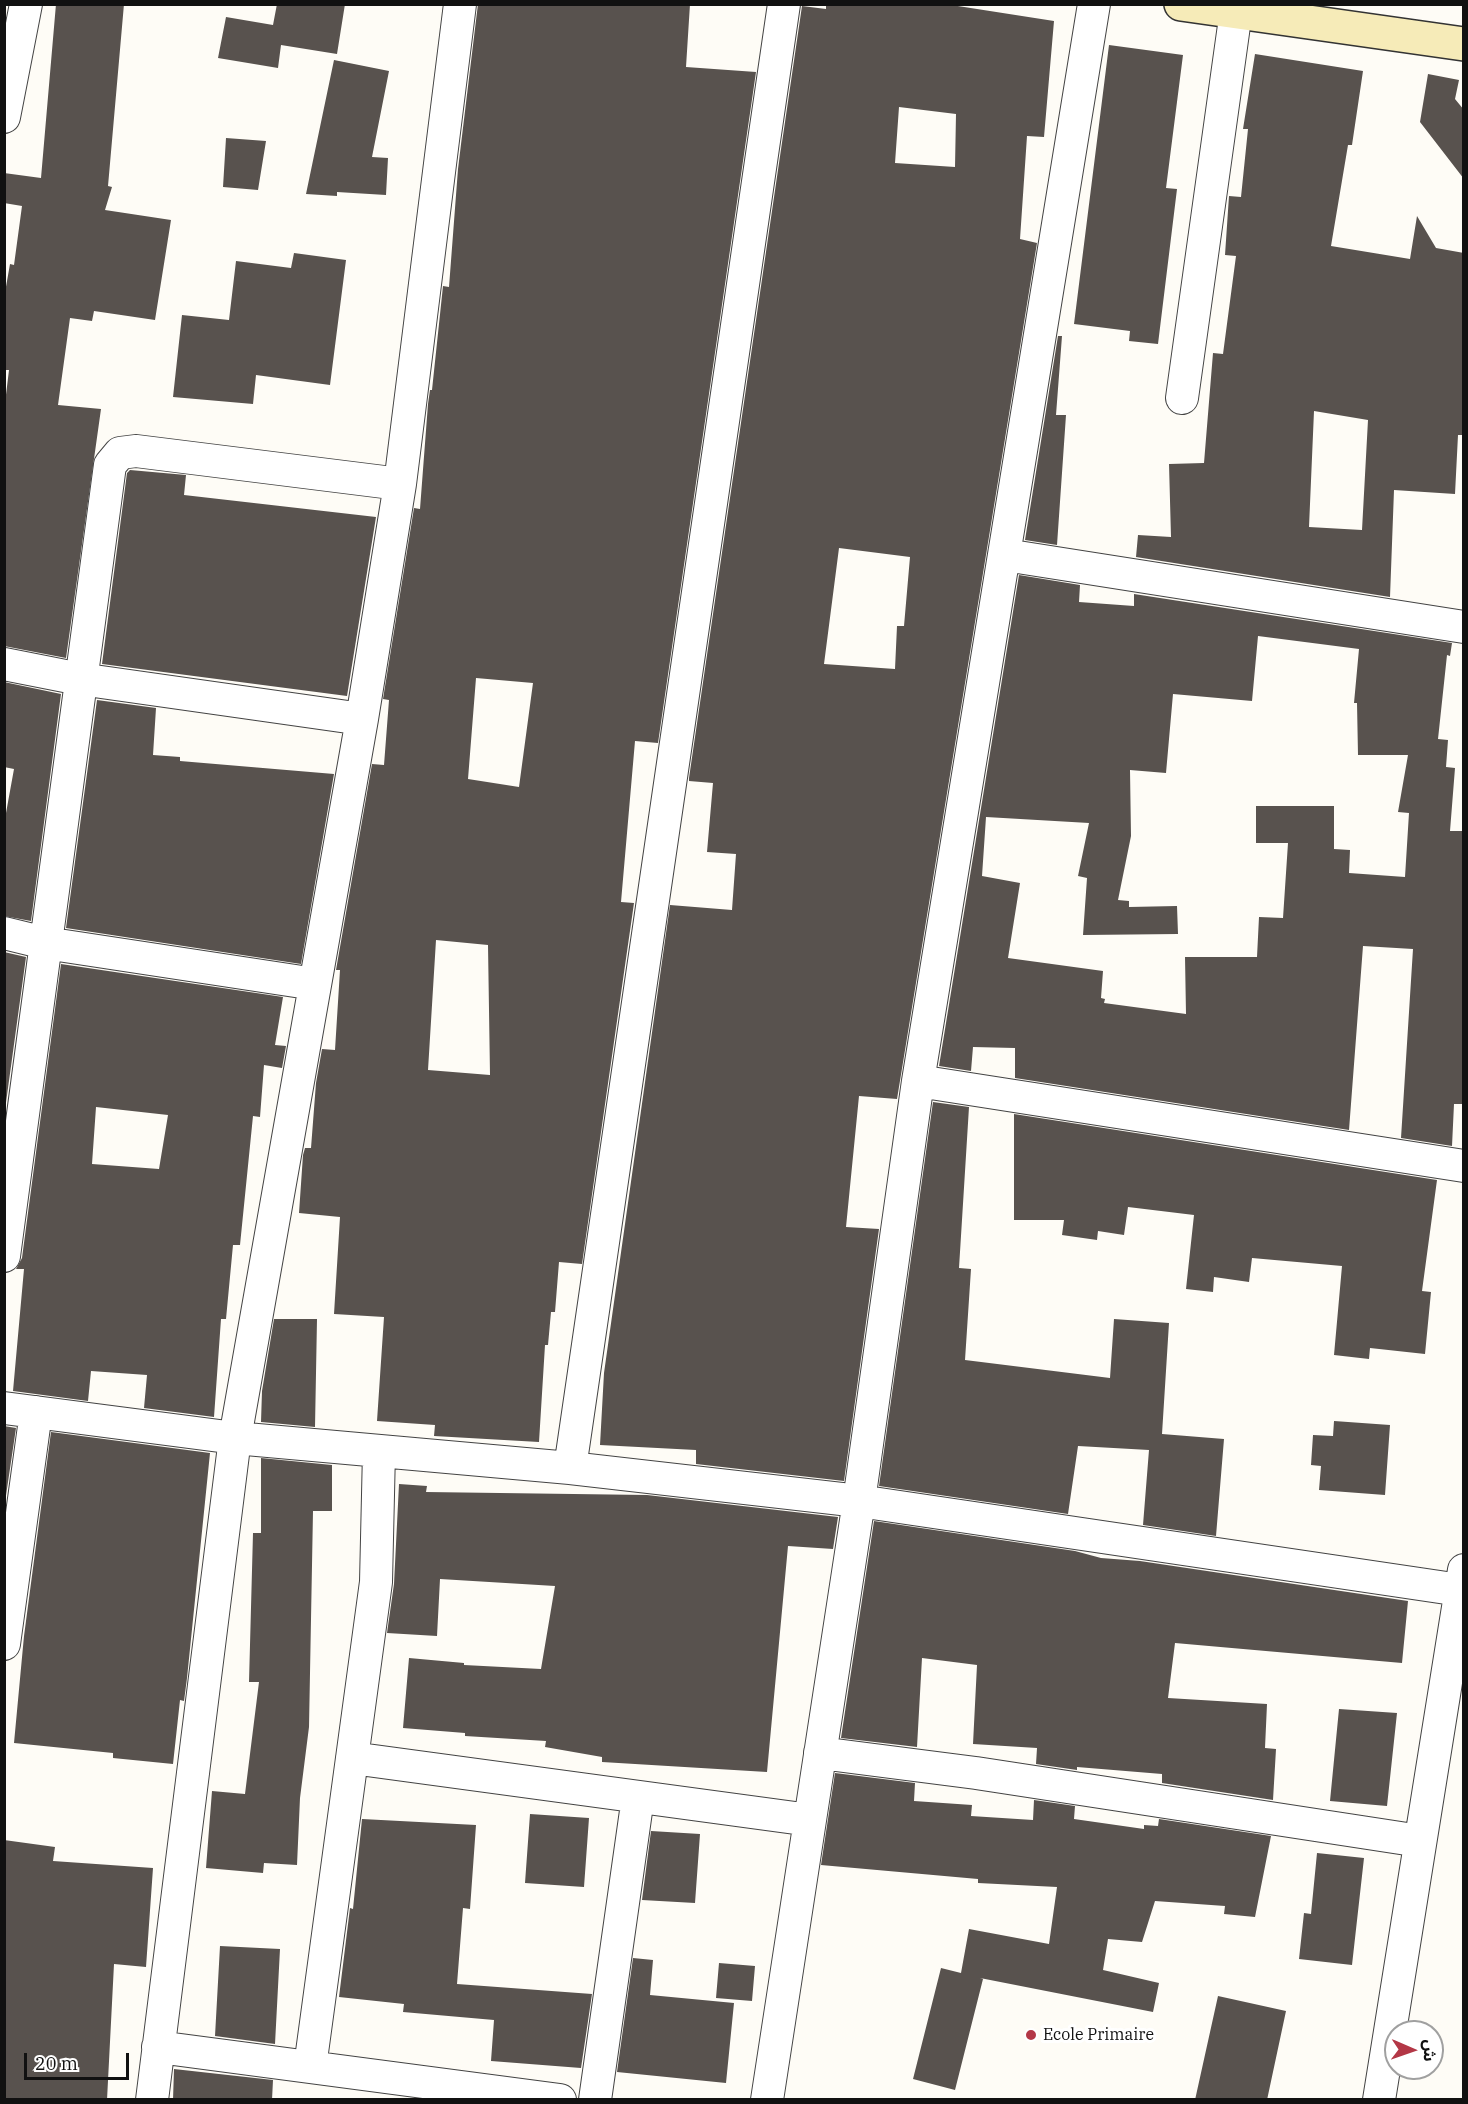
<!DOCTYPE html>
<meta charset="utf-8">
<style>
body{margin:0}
#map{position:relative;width:1468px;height:2104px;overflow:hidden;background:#fefcf6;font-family:"IBM Plex Serif","Noto Sans Arabic",serif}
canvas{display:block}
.frame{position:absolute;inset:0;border:6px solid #111;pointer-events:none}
.north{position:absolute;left:1384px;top:2020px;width:60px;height:60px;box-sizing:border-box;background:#fff;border:2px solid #a0a0a0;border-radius:50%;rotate:92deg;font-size:16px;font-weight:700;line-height:24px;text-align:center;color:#111}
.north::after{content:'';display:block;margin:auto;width:21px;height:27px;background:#b33746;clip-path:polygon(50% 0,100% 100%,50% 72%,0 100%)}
.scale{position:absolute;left:24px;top:2053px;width:105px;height:27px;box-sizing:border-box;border:3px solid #111;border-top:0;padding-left:8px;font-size:18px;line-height:21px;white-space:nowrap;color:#111;-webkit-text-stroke:4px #fff;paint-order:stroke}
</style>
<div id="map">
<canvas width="1468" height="2104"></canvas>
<div class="frame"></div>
<div class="north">ش</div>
<div class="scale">20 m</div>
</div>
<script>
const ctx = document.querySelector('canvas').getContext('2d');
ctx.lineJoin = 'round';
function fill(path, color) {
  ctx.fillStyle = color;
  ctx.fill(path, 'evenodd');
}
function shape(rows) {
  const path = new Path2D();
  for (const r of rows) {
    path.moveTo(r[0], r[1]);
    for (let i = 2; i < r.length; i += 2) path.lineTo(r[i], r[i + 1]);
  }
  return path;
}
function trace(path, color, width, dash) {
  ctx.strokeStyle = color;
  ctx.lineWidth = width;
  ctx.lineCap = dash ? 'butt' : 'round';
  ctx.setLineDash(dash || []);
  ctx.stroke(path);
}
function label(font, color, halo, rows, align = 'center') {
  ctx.font = font + ' "IBM Plex Serif",serif';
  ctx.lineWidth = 6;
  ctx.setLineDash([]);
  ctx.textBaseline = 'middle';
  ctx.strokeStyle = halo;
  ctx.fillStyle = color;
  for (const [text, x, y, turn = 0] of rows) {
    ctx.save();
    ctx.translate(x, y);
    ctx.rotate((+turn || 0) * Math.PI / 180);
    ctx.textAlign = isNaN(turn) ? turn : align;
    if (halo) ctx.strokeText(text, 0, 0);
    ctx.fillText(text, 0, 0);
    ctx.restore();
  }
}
fill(shape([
 [56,4,124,4,108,186,112,187,105,210,171,220,155,320,94,311,92,321,70,318,58,405,101,409,66,658,4,646,4,411,9,370,4,370,4,298,10,264,14,265,22,206,4,203,4,173,41,178],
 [277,4,345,4,337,54,281,45,278,68,218,58,226,17,273,25],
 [478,4,690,4,686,67,756,72,658,743,635,741,621,902,634,903,582,1264,559,1262,555,1312,551,1312,548,1345,545,1345,539,1442,434,1436,435,1425,377,1421,384,1317,334,1314,340,1217,299,1213,303,1155,305,1148,311,1148,316,1083,322,1049,335,1050,340,970,336,970,372,764,384,765,389,700,383,699,414,508,420,509,428,404,430,390,432,390,443,286,449,287,458,169],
 [476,678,533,683,519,787,468,779],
 [436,940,488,945,490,1075,428,1070],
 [826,4,945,4,1054,21,1044,137,1027,136,1020,239,1037,243,897,1099,859,1096,846,1227,879,1229,844,1481,696,1464,696,1450,600,1445,604,1373,670,905,732,910,736,854,707,852,713,783,689,781,689,778,802,6,826,9],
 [899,107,956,114,955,167,895,163],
 [839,548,910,557,904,626,897,626,895,669,824,664],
 [1109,45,1183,55,1166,188,1177,189,1158,344,1129,341,1130,331,1074,324],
 [1255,54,1363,71,1352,145,1348,145,1331,246,1410,259,1417,216,1436,248,1464,253,1464,435,1458,435,1455,494,1394,490,1390,597,1136,557,1138,535,1171,537,1169,464,1204,463,1213,353,1223,354,1236,256,1225,255,1229,196,1241,197,1248,129,1243,129],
 [1314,411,1368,420,1362,530,1309,527],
 [334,60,389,71,372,157,388,158,386,195,337,192,337,196,306,194],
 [1428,74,1459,80,1455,99,1464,110,1464,179,1420,122],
 [226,138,266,141,258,190,223,187],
 [294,253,346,260,330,385,256,375,253,404,173,397,182,315,229,320,236,261,291,268],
 [1058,336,1062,336,1056,415,1066,415,1057,545,1025,540],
 [130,470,186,475,184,495,376,517,347,696,102,664,127,473],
 [1019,575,1080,585,1079,602,1134,606,1134,594,1452,643,1450,656,1447,655,1438,739,1448,740,1446,767,1455,768,1450,831,1464,831,1464,1104,1454,1104,1452,1146,1401,1138,1413,949,1363,946,1349,1130,1015,1078,1015,1048,973,1047,971,1071,939,1066],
 [1258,636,1359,649,1354,703,1357,703,1358,755,1408,755,1398,812,1409,813,1405,877,1349,873,1350,850,1334,849,1334,806,1256,806,1256,843,1288,843,1283,918,1259,917,1257,957,1185,957,1186,1014,1104,1003,1105,999,1101,998,1103,971,1008,958,1020,883,982,876,986,817,1089,823,1078,876,1087,878,1083,935,1178,934,1177,906,1129,907,1129,901,1118,900,1131,836,1130,770,1166,773,1173,694,1252,701],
 [4,682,61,694,31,921,4,916,4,824,14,769,4,767],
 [97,700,156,708,153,755,180,757,180,761,334,774,301,964,66,928],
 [4,952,26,957,4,1117],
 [61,964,283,997,275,1045,286,1046,282,1068,264,1065,260,1117,253,1116,240,1245,233,1245,226,1319,221,1319,214,1417,144,1408,147,1375,91,1371,88,1401,13,1391,24,1269,16,1269,22,1258],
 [96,1107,168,1115,159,1169,92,1164],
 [933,1102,969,1107,959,1268,971,1269,965,1360,1110,1378,1114,1319,1169,1323,1162,1434,1224,1439,1216,1536,1143,1525,1149,1450,1078,1446,1068,1514,879,1486],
 [1014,1114,1437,1180,1422,1291,1431,1292,1425,1354,1370,1348,1369,1359,1334,1355,1342,1266,1252,1258,1249,1282,1214,1277,1213,1292,1186,1289,1194,1215,1128,1207,1124,1235,1098,1231,1097,1240,1062,1235,1064,1220,1014,1220],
 [274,1319,317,1319,315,1427,261,1422,262,1391],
 [1334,1421,1390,1425,1385,1495,1319,1490,1321,1466,1311,1465,1313,1435,1333,1436],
 [4,1426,16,1428,4,1509],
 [51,1432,210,1453,187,1678,184,1701,180,1700,173,1764,113,1758,113,1753,14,1743,24,1636],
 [261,1458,332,1465,332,1511,313,1511,309,1727,300,1798,297,1865,264,1863,263,1873,206,1868,212,1791,245,1794,259,1682,249,1682,253,1533,261,1533],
 [399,1484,427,1486,426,1492,647,1495,838,1517,833,1549,788,1546,767,1772,602,1762,602,1757,545,1747,546,1741,465,1736,465,1733,403,1728,409,1658,464,1663,464,1665,541,1669,555,1586,440,1579,437,1636,387,1633,394,1584],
 [874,1521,1075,1551,1101,1558,1140,1561,1408,1601,1402,1663,1175,1643,1168,1698,1267,1704,1265,1748,1276,1749,1273,1800,1162,1783,1162,1774,1077,1767,1077,1770,1036,1764,1037,1748,973,1744,977,1665,922,1658,917,1747,841,1738],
 [1339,1709,1397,1713,1387,1806,1330,1801],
 [835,1773,915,1783,914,1801,972,1805,971,1816,1033,1820,1034,1800,1075,1806,1074,1819,1144,1829,1144,1825,1158,1826,1159,1819,1271,1836,1255,1917,1224,1914,1225,1906,1155,1901,1142,1942,1108,1939,1103,1970,1159,1983,1153,2012,980,1978,983,1979,955,2090,913,2079,941,1968,961,1973,969,1929,1049,1944,1057,1887,978,1883,978,1879,821,1865],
 [530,1814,589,1818,584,1887,525,1883],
 [362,1819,476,1825,470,1909,463,1908,457,1984,592,1994,581,2068,491,2061,494,2020,403,2012,404,2004,339,1997,350,1908,353,1909],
 [651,1831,700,1834,695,1903,642,1900],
 [4,1840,55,1847,53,1861,153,1868,146,1967,114,1964,107,2100,4,2100],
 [1317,1853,1364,1858,1352,1965,1299,1959,1304,1913,1311,1914],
 [220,1946,280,1949,275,2044,215,2036],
 [633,1958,653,1960,650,1995,734,2003,726,2083,617,2072],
 [719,1963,755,1966,752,2001,716,1998],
 [1218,1996,1286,2011,1267,2100,1195,2100],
 [174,2069,273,2080,272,2100,173,2100]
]), '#58524e');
const street = shape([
 [1094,4,918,1081,859,1501,1460,1590],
 [4,117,26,4],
 [1182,398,1237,4],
 [1005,555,1464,627],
 [4,664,80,679,362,719],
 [4,933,45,943,315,984],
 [918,1081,1464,1166],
 [4,1256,110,465,120,453,136,451,400,484],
 [4,1408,235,1438,570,1468],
 [4,1644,36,1412],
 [820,1753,976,1773,1420,1841],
 [352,1758,810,1820],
 [158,2047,560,2100],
 [310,2067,376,1582,379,1451],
 [152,2100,235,1438,362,719,400,484,460,4],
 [595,2100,638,1797],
 [767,2100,859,1501,570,1468,784,4],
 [1379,2100,1464,1570]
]);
const secondary = shape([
 [1181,4,1464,44]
]);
trace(street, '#444', 34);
trace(secondary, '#333', 36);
trace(street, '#fff', 32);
trace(secondary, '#f6ebb8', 33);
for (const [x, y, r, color] of [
 [1031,2035,6,"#b33746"]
]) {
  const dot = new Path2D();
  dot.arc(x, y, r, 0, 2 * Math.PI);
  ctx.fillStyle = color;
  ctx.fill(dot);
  trace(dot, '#fff', 2);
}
label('16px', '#111', '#fff', [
 ["Ecole Primaire",1043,2035]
], 'left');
</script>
